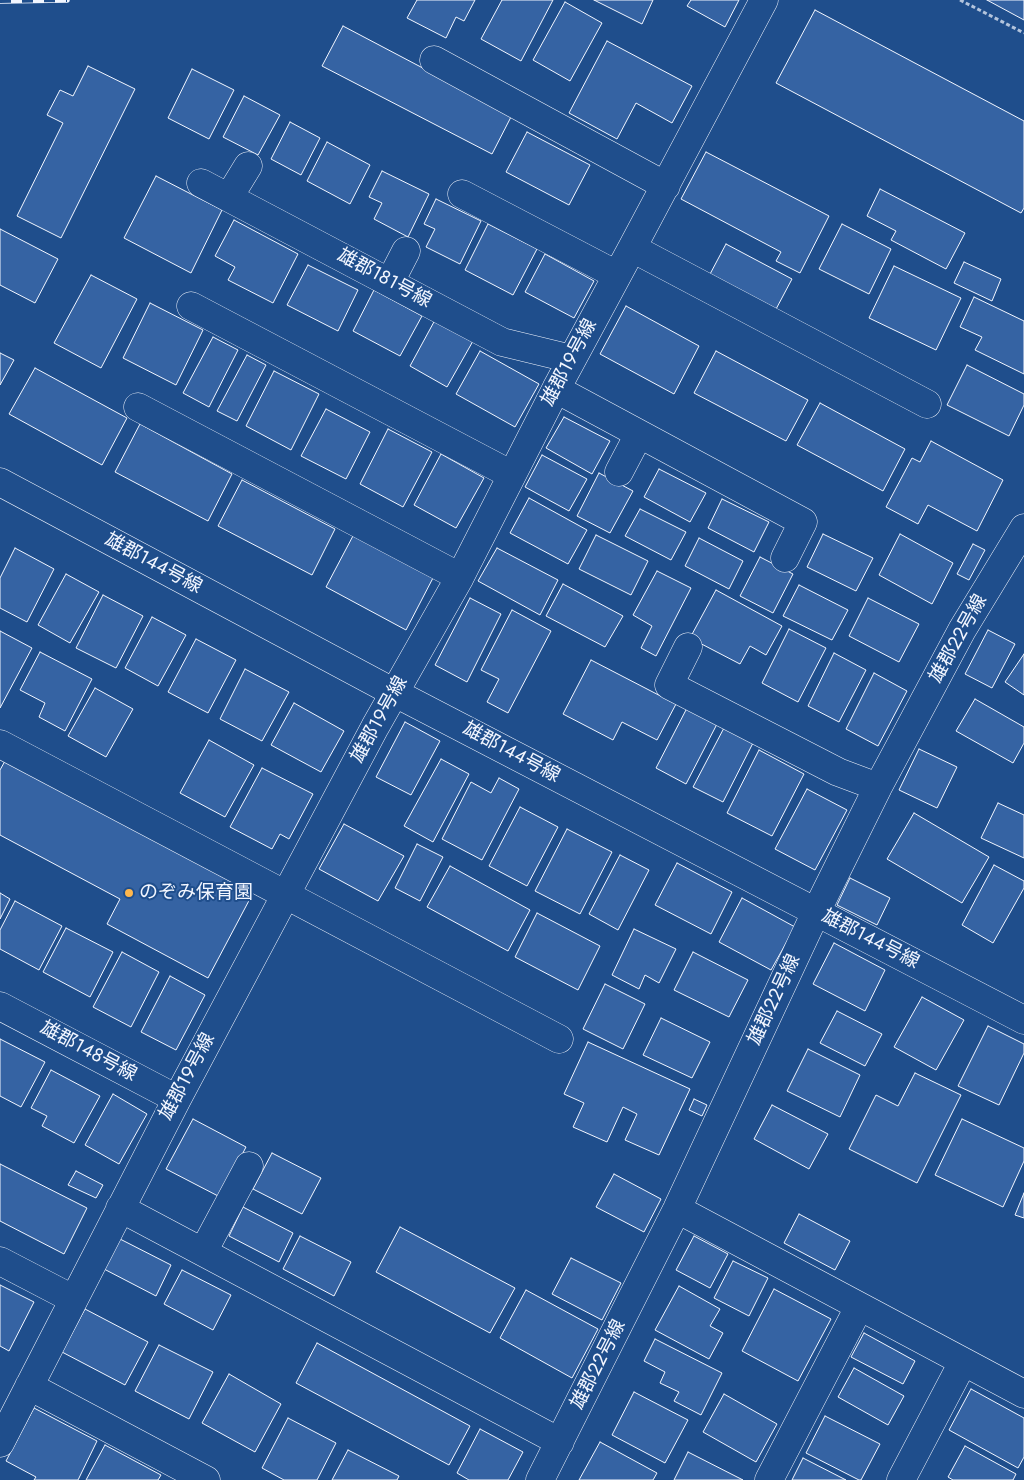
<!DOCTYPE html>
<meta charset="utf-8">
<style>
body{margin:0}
canvas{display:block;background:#1f4e8c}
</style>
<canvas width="1024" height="1480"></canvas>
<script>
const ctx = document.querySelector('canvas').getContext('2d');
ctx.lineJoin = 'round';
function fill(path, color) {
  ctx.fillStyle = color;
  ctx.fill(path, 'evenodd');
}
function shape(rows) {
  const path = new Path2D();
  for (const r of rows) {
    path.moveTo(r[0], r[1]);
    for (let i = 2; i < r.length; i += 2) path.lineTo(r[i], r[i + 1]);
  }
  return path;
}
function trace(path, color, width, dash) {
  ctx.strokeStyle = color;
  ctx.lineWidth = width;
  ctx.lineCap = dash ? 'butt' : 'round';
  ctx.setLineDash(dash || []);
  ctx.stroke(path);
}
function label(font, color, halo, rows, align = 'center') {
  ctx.font = font + ' Jost,"Noto Sans JP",sans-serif';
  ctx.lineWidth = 4;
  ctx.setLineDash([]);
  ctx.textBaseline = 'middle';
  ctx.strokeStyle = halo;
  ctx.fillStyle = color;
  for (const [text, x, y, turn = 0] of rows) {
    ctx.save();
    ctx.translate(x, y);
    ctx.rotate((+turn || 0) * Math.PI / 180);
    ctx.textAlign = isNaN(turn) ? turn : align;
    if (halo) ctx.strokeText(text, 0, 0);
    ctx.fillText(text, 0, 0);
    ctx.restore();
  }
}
const building = shape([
 [417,0,475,0,464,21,456,17,446,38,407,18,417,0],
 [502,0,553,0,521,61,481,39,502,0],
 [594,0,653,0,642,24,594,0],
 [691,0,739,0,725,27,687,6,691,0],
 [987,0,1024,0,1024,20,987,0],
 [565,2,602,23,570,81,533,60,565,2],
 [815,10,1024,121,1024,208,1021,213,776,83,815,10],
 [343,26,512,115,492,154,322,66,343,26],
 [607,41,692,86,672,123,636,103,617,139,569,113,607,41],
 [88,66,135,89,61,238,17,216,63,123,47,115,60,90,73,96,88,66],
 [192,69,234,90,209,139,168,118,192,69],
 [244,96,280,115,258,155,223,137,244,96],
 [290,122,320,138,301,175,271,159,290,122],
 [527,132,590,165,569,205,506,172,527,132],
 [327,142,370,165,350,204,307,181,327,142],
 [706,152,829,216,800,273,776,261,781,252,681,199,706,152],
 [382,171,429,194,408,237,374,219,382,203,369,197,382,171],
 [156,176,222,210,191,273,124,238,156,176],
 [880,189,965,233,946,269,891,240,896,231,867,216,880,189],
 [436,199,481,221,460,264,426,247,435,229,424,224,436,199],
 [234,220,298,254,273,303,228,280,235,267,215,256,234,220],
 [488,224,537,249,513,295,465,270,488,224],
 [842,224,891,249,869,294,819,269,842,224],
 [0,229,58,259,35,303,0,285,0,229],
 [726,244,792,279,775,311,709,276,726,244],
 [545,254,594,281,574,318,525,292,545,254],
 [964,262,1001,279,992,301,954,283,964,262],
 [308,265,358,290,338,331,287,305,308,265],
 [894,266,961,298,936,350,869,318,894,266],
 [91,275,137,299,101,368,54,343,91,275],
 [374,290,422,316,400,356,353,331,374,290],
 [974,297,1024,321,1024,374,975,350,982,337,960,327,974,297],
 [150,303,203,330,176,385,123,358,150,303],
 [626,306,699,346,674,394,600,354,626,306],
 [435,320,473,341,447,387,410,366,435,320],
 [213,337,238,350,209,407,183,393,213,337],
 [480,351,539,384,515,427,456,394,480,351],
 [716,351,808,400,786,441,694,393,716,351],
 [0,353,14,360,0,385,0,353],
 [247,355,266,365,237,421,217,411,247,355],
 [967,365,1024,394,1024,405,1009,436,947,405,967,365],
 [35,368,127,418,102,465,9,414,35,368],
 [274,371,319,394,291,450,246,426,274,371],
 [820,403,905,449,883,491,797,445,820,403],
 [326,409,370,432,346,479,301,456,326,409],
 [564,417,610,441,592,474,546,448,564,417],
 [140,424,232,474,208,521,115,472,140,424],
 [388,429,432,452,403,507,360,484,388,429],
 [931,441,1003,480,977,531,928,505,918,524,886,507,912,458,920,462,931,441],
 [441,454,484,478,456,528,414,505,441,454],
 [542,455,587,479,569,511,525,487,542,455],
 [659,469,706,493,690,522,644,497,659,469],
 [599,473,633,491,610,533,577,516,599,473],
 [242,480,335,529,312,575,218,526,242,480],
 [529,498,587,530,568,564,510,533,529,498],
 [722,499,769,522,754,552,708,528,722,499],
 [640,509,686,532,671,560,625,536,640,509],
 [354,534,434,576,406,630,326,587,354,534],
 [823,534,873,558,856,591,807,567,823,534],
 [900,534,953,563,932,604,879,575,900,534],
 [596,535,648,561,631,595,579,569,596,535],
 [699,538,743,561,729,589,685,566,699,538],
 [973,544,985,550,969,580,957,574,973,544],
 [15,548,54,569,27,622,0,608,0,578,15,548],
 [497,548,558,580,540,615,478,581,497,548],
 [760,557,793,574,773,613,740,596,760,557],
 [657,571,691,588,656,656,641,648,652,626,633,615,657,571],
 [66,574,99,592,70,643,38,625,66,574],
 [563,584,623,616,605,647,546,616,563,584],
 [799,585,848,610,832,640,783,616,799,585],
 [716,590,782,626,766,655,750,646,740,664,690,638,716,590],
 [103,595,143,616,116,668,76,648,103,595],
 [470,598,501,614,467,682,435,665,470,598],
 [868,598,919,624,899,662,849,636,868,598],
 [512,610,551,631,508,713,487,702,499,679,481,670,512,610],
 [152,617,186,635,158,686,125,668,152,617],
 [789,629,826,648,798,702,762,683,789,629],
 [988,630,1015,644,992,688,965,674,988,630],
 [0,631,32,648,0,708,0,631],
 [196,639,236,660,208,713,168,692,196,639],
 [40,652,92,679,65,731,39,717,45,703,20,690,40,652],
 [834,653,866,670,839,722,808,706,834,653],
 [1024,654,1024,695,1005,682,1024,654],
 [591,660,676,704,657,740,622,722,613,740,563,714,591,660],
 [245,669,289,692,262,741,220,719,245,669],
 [874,673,907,691,878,746,846,729,874,673],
 [95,688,133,709,106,757,68,736,95,688],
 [975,699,1024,727,1024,743,1013,763,956,731,975,699],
 [294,703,344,731,321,772,271,745,294,703],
 [687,708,717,724,686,784,656,768,687,708],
 [405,722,440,741,411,795,376,777,405,722],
 [725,726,754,741,723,802,693,787,725,726],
 [209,740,254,765,225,817,180,793,209,740],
 [919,749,957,767,937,808,899,790,919,749],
 [759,750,804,774,772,836,727,813,759,750],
 [441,759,469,774,433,842,404,826,441,759],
 [5,761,253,893,208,978,107,924,120,899,0,835,0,770,5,761],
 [262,768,313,794,289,839,280,834,272,849,230,827,262,768],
 [499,778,519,789,482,860,442,839,471,782,491,793,499,778],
 [807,789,847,810,815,870,775,849,807,789],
 [998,803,1024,815,1024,858,981,838,998,803],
 [520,807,558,827,527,886,489,866,520,807],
 [914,813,989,857,962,903,887,859,914,813],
 [344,824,404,856,378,901,319,869,344,824],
 [567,829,612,852,580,914,535,891,567,829],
 [417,844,443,857,420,901,395,888,417,844],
 [620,855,649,870,618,930,589,914,620,855],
 [677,863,732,892,711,934,655,905,677,863],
 [994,865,1024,881,1024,888,993,943,962,925,994,865],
 [450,866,530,910,508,951,427,907,450,866],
 [850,878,890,898,877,925,837,905,850,878],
 [0,893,10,899,0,919,0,893],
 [742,898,795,927,771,970,719,942,742,898],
 [15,901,62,926,39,970,0,949,0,930,15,901],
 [537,913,600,946,578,990,515,957,537,913],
 [66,928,113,952,90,997,43,972,66,928],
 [634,929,676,949,659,983,645,975,639,989,612,975,634,929],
 [834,943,885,970,865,1011,813,984,834,943],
 [122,952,159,972,131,1027,93,1007,122,952],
 [693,952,748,980,729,1017,674,990,693,952],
 [170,976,205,995,176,1050,141,1032,170,976],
 [605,984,645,1004,623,1049,583,1029,605,984],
 [922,997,964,1020,936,1070,894,1047,922,997],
 [837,1011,882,1034,865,1066,820,1043,837,1011],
 [661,1018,710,1042,692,1078,643,1055,661,1018],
 [988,1026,1024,1044,1024,1053,999,1105,958,1086,988,1026],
 [0,1039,45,1062,21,1107,0,1096,0,1039],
 [588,1042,690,1089,659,1155,625,1140,637,1114,623,1107,607,1142,573,1127,584,1103,564,1094,588,1042],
 [808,1049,860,1075,840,1117,787,1091,808,1049],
 [51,1070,100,1096,74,1143,42,1126,47,1116,31,1108,51,1070],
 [915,1073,961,1095,917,1183,849,1149,876,1095,898,1106,915,1073],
 [113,1094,147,1114,119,1164,85,1145,113,1094],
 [694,1099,707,1105,702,1116,689,1110,694,1099],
 [772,1105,828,1134,809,1169,754,1139,772,1105],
 [193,1119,246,1147,220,1197,166,1169,193,1119],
 [962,1119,1024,1148,1024,1161,1003,1207,935,1175,962,1119],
 [272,1153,321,1178,302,1214,253,1189,272,1153],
 [0,1164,87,1208,64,1254,0,1221,0,1164],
 [76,1171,103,1185,96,1198,68,1185,76,1171],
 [614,1174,661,1199,644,1232,596,1207,614,1174],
 [1024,1193,1024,1218,1015,1215,1024,1193],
 [243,1207,293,1233,279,1262,229,1236,243,1207],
 [799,1214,850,1241,835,1270,784,1243,799,1214],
 [400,1227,515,1288,490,1333,376,1272,400,1227],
 [300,1236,351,1262,334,1296,283,1269,300,1236],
 [694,1236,728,1254,710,1288,676,1270,694,1236],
 [120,1239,171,1265,156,1296,104,1269,120,1239],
 [571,1258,621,1283,602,1320,552,1294,571,1258],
 [733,1261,768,1278,749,1316,714,1298,733,1261],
 [182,1270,231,1295,213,1330,164,1304,182,1270],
 [0,1285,34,1302,9,1351,0,1346,0,1285],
 [679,1286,720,1309,710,1326,723,1333,709,1359,655,1330,679,1286],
 [774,1289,831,1319,798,1381,742,1351,774,1289],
 [526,1290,598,1329,572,1378,500,1338,526,1290],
 [85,1309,148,1342,125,1385,62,1352,85,1309],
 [864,1333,915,1361,903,1384,851,1357,864,1333],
 [655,1339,722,1373,701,1415,674,1401,679,1392,660,1383,665,1372,644,1361,655,1339],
 [317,1343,470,1426,449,1465,296,1383,317,1343],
 [159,1345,213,1372,189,1419,135,1391,159,1345],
 [854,1368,904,1396,888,1425,838,1397,854,1368],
 [229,1374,281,1404,255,1452,202,1423,229,1374],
 [971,1389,1024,1418,1024,1457,1018,1468,949,1430,971,1389],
 [634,1392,688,1420,665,1463,612,1435,634,1392],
 [724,1394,777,1424,756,1462,703,1432,724,1394],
 [34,1408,97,1441,78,1480,34,1480,36,1477,6,1461,34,1408],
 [825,1416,880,1444,861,1480,859,1480,806,1453,825,1416],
 [288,1418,336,1443,317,1480,284,1480,262,1468,288,1418],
 [480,1429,523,1452,508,1480,469,1480,457,1473,480,1429],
 [600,1442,657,1473,653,1480,579,1480,600,1442],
 [105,1445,161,1475,158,1480,86,1480,105,1445],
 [965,1446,1016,1474,1013,1480,953,1480,948,1477,965,1446],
 [348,1450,399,1476,397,1480,332,1480,348,1450],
 [688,1452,743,1480,674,1480,688,1452],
 [803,1458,846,1480,792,1480,803,1458]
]);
fill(building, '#3563a3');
trace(building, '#f2f6ff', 1);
const minor = shape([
 [434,60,666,186],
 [201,183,502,342,572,359],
 [462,194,617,275],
 [229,197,248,166],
 [632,248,927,404],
 [390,282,406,251],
 [191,306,512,475],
 [556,389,803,522,785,558],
 [138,407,460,577],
 [619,472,639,434],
 [0,482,395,693,1024,1020],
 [688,647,669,685,838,772,878,787],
 [0,744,559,1039],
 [0,1006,177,1099],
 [120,1208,560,1442],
 [677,1209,1024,1394],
 [203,1252,249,1166],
 [0,1261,73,1299],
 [29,1386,206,1480],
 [0,1443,177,1099,375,727,460,577,556,389,632,248,764,0],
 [540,1480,677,1209,816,912,878,787,962,630,1024,528],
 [769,1480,859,1307],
 [901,1480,963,1362]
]);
trace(minor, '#f2f6ff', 29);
trace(shape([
 [960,0,1024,33]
]), '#b3c4dc', 3, [4, 2.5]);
trace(minor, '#1f4e8c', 28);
const rail = shape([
 [0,1,67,0]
]);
trace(rail, '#f2f6ff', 5.5);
trace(rail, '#1f4e8c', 4, [11]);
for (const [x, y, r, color] of [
 [129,893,5,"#ffb74d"]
]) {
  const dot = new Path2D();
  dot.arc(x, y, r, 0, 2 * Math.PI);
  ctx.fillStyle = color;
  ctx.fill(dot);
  trace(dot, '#1f4e8c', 2);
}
label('19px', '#f2f6ff', '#1f4e8c', [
 ["雄郡181号線",384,279,28],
 ["雄郡19号線",570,363,-62],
 ["雄郡144号線",153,564,28],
 ["雄郡22号線",959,639,-61],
 ["雄郡19号線",380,720,-61],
 ["雄郡144号線",511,753,28],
 ["雄郡144号線",870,940,27],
 ["雄郡22号線",775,1000,-65],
 ["雄郡148号線",88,1052,28],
 ["雄郡19号線",188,1077,-62],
 ["雄郡22号線",599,1365,-63]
]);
label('19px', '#f2f6ff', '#1f4e8c', [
 ["のぞみ保育園",139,893]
], 'left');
</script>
